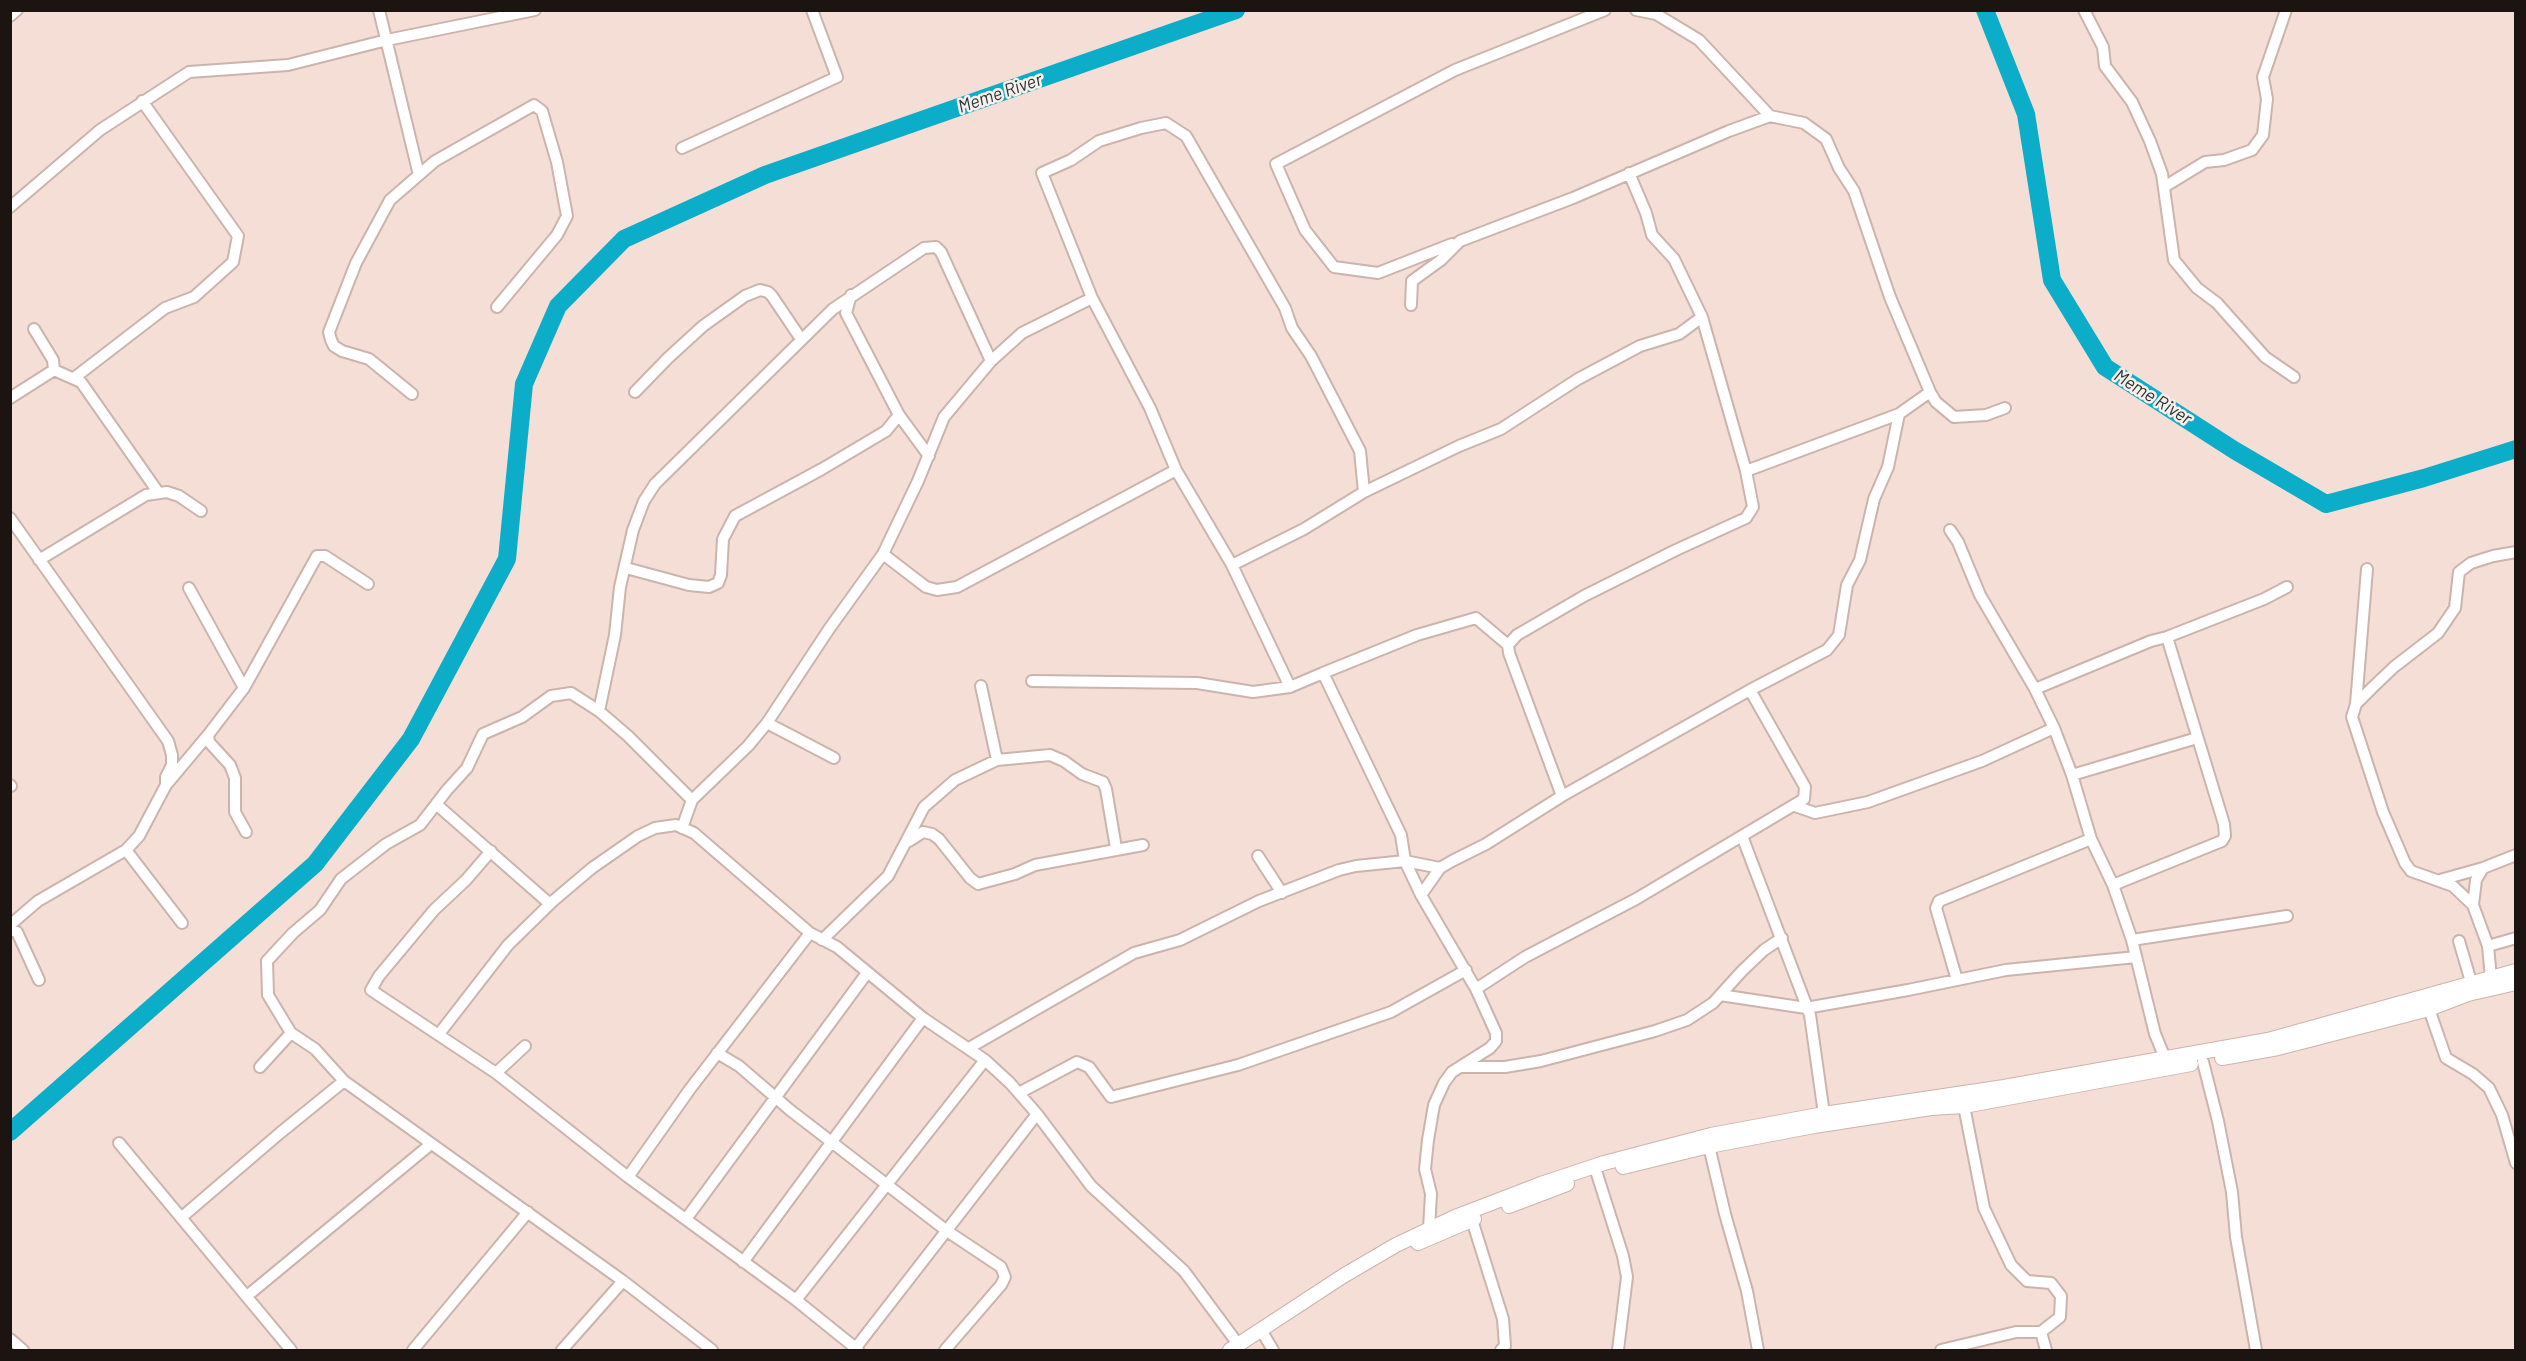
<!DOCTYPE html>
<style>
body{margin:0}
#map{position:relative;width:2526px;height:1361px;overflow:hidden;background:#f5ded6;font-family:Barlow,sans-serif}
canvas{display:block}
.frame{position:absolute;inset:0;border:12px solid #1c1411;pointer-events:none}
</style>
<div id="map">
<canvas width="2526" height="1361"></canvas>
<div class="frame"></div>
</div>
<script>
const ctx = document.querySelector('canvas').getContext('2d');
ctx.lineJoin = 'round';
function shape(rows) {
  const path = new Path2D();
  for (const r of rows) {
    path.moveTo(r[0], r[1]);
    for (let i = 2; i < r.length; i += 2) path.lineTo(r[i], r[i + 1]);
  }
  return path;
}
function trace(path, color, width, dash) {
  ctx.strokeStyle = color;
  ctx.lineWidth = width;
  ctx.lineCap = dash ? 'butt' : 'round';
  ctx.setLineDash(dash || []);
  ctx.stroke(path);
}
function label(font, color, halo, rows, align = 'center') {
  ctx.font = font + ' Barlow,sans-serif';
  ctx.lineWidth = 5;
  ctx.setLineDash([]);
  ctx.textBaseline = 'middle';
  ctx.strokeStyle = halo;
  ctx.fillStyle = color;
  for (const [text, x, y, turn = 0] of rows) {
    ctx.save();
    ctx.translate(x, y);
    ctx.rotate((+turn || 0) * Math.PI / 180);
    ctx.textAlign = isNaN(turn) ? turn : align;
    if (halo) ctx.strokeText(text, 0, 0);
    ctx.fillText(text, 0, 0);
    ctx.restore();
  }
}
trace(shape([
 [1985,10,2026,114,2052,280,2105,367,2234,450,2326,504,2424,478,2516,449],
 [10,1132,315,864,411,739,507,559,524,384,558,306,624,239,765,175,1236,10]
]), '#0cadc9', 18);
const minor = shape([
 [379,10,419,175],
 [1636,10,1656,14,1699,40,1770,116],
 [2084,10,2103,47,2105,66,2132,102,2150,141,2162,174,2174,260,2197,288,2217,303,2265,357,2294,377],
 [10,16,17,10],
 [682,148,837,77,812,10],
 [2164,187,2205,162,2224,160,2252,150,2263,135,2267,99,2263,77,2286,10],
 [10,207,100,130,189,72,288,65,387,40,535,10],
 [1452,244,1378,273,1334,267,1305,230,1276,164,1455,70,1605,10],
 [851,295,846,313,899,415,929,456],
 [1411,305,1412,281,1441,260,1460,241,1573,198,1729,131,1770,116,1804,123,1826,139,1839,168,1854,191,1890,297,1930,392,1936,402,1954,417,1986,415,2005,408],
 [54,370,81,382,158,492],
 [74,378,165,308,194,297,233,262,238,236,142,101],
 [635,392,668,358,703,326,745,296,760,290,768,292,772,296,801,339],
 [412,394,369,359,342,351,334,346,331,340,329,332,356,263,390,200,435,161,534,105,542,111,557,162,567,216,557,235,497,307],
 [10,398,54,370,53,360,34,329],
 [1746,471,1899,414,1930,392],
 [10,518,168,741,172,755,172,765,166,777,166,785],
 [1950,530,1958,542,1980,595,2035,689,2054,728,2072,775,2091,839,2113,885,2132,940,2155,1034,2165,1058],
 [883,554,926,587,937,590,957,587,1176,470],
 [39,560,146,495,167,492,179,496,201,511],
 [1232,565,1304,529,1364,492,1459,446,1501,429,1578,379,1640,346,1679,334,1702,317],
 [626,568,689,585,709,587,718,583,721,575,723,539,735,516,822,469,886,431,899,415],
 [189,588,244,688],
 [2167,637,2264,599,2287,587],
 [1508,645,1517,635,1584,596,1676,550,1746,518,1753,507,1746,471,1702,317,1674,259,1652,235,1646,213,1629,173],
 [1323,673,1417,635,1476,618,1508,645,1509,653,1562,796],
 [1032,681,1197,683,1253,692,1290,687,1323,673,1401,835,1405,861,1421,895,1476,989,1496,1033,1496,1041,1490,1048,1452,1072,1444,1083,1434,1105,1428,1140,1425,1169,1431,1194,1429,1229],
 [981,686,997,760],
 [1290,687,1232,565,1176,470,1150,408,1092,298,1042,173,1071,160,1099,141,1141,128,1166,123,1186,136,1285,308,1292,328,1311,356,1360,451,1364,492],
 [2035,689,2151,641,2167,637,2224,824,2225,836,2222,841,2113,885],
 [2356,704,2367,569],
 [599,711,615,635,620,587,633,530,644,501,655,484,833,309,924,248,936,247,941,252,991,361],
 [767,723,834,758],
 [2072,775,2197,738],
 [10,785,11,786],
 [436,804,550,904],
 [1795,806,1815,813,1868,802,1982,761,2054,728],
 [682,828,692,800,748,746,767,723,829,629,883,554,918,481,944,417,991,361,1022,333,1092,298],
 [246,832,235,812,235,778,230,765,209,742,208,735,244,688,317,556,325,556,368,584],
 [1742,836,1810,1015,1824,1114],
 [909,841,923,832,932,834,939,839,970,878,978,884,1015,874,1035,865,1143,845],
 [126,850,182,923],
 [491,851,466,880,434,910,379,976,371,990,496,1073,628,1177,796,1300,858,1350],
 [1258,856,1282,893],
 [2440,880,2483,868],
 [1421,895,1440,868,1452,861,1486,844,1562,796,1750,690,1827,650,1839,635,1847,585,1860,560,1874,499,1888,467,1899,414],
 [2473,905,2476,880,2483,868,2516,855],
 [10,925,38,901,126,850,139,836,166,785,208,735],
 [10,930,17,932,39,980],
 [822,940,888,876,924,807,955,780,997,760,1050,755,1064,761,1082,774,1103,782,1106,789,1116,848],
 [2132,940,2287,916],
 [2459,941,2472,985],
 [2488,946,2516,938],
 [2491,978,2488,946,2473,905,2453,886,2411,871,2405,863,2383,812,2352,717,2356,704,2373,687,2394,667,2438,633,2455,608,2459,572,2471,563,2493,556,2516,552],
 [1957,980,1936,908,1939,901,2091,839],
 [1476,989,1525,957,1636,899,1804,799,1805,787,1750,690],
 [1720,995,1806,1008,1908,990,2006,970,2136,957],
 [2429,1009,2446,1058,2473,1074,2489,1088,2502,1115,2516,1163],
 [291,1033,268,995,267,961,293,933,320,910,341,879,386,844,420,825,447,790,467,768,483,734,522,717,551,696,571,693,599,711,628,736,692,800],
 [439,1034,508,945,553,901,592,868,638,836,655,828,676,825,694,833,810,933,837,947,923,1018,985,1060,1010,1083,1037,1114,1091,1186,1184,1271,1238,1344],
 [969,1048,1134,953,1180,940,1259,901,1339,870,1356,866,1405,861,1440,868],
 [717,1053,739,1066,790,1110,947,1231,1001,1267,1005,1277,1001,1285,945,1350],
 [2203,1062,2218,1121,2232,1192,2236,1237,2256,1350],
 [260,1067,291,1033,315,1049,344,1081,623,1281,712,1350],
 [1460,1067,1505,1067,1541,1061,1655,1031,1687,1020,1713,1003,1742,971,1764,950,1782,938],
 [496,1073,525,1046],
 [1019,1093,1077,1062,1089,1067,1111,1097,1238,1065,1391,1012,1466,970],
 [119,1143,291,1350],
 [1709,1146,1725,1214,1747,1291,1758,1350],
 [1597,1174,1623,1256,1627,1277,1618,1350],
 [628,1177,690,1089,810,933],
 [182,1217,280,1133,344,1081],
 [686,1219,867,973],
 [1472,1220,1503,1319,1505,1346,1501,1350],
 [743,1262,923,1018],
 [247,1296,431,1144],
 [796,1300,985,1060],
 [2041,1332,2046,1350],
 [1264,1335,1273,1350],
 [10,1339,23,1350],
 [413,1350,528,1212],
 [562,1350,623,1281],
 [854,1350,1037,1114],
 [1941,1350,2016,1332,2041,1332,2060,1317,2061,1296,2051,1283,2027,1281,2011,1265,1984,1208,1964,1106]
]);
const major = shape([
 [2222,1058,2278,1048,2429,1009,2468,994,2516,983],
 [1623,1167,1709,1146,1814,1126,1931,1108,1964,1106,2191,1064],
 [1509,1206,1567,1184],
 [1418,1243,1474,1219],
 [1230,1350,1343,1276,1396,1245,1455,1217,1541,1184,1604,1163,1711,1135,1824,1114,2004,1087,2268,1040,2516,971]
]);
trace(minor, '#cbb4ac', 14);
trace(major, '#cbb4ac', 16);
trace(minor, '#fff', 10);
trace(major, '#fff', 14);
label('italic 18px', '#20373d', '#fceee8', [
 ["Meme River",1000,93,-19],
 ["Meme River",2153,397,32]
]);
</script>
